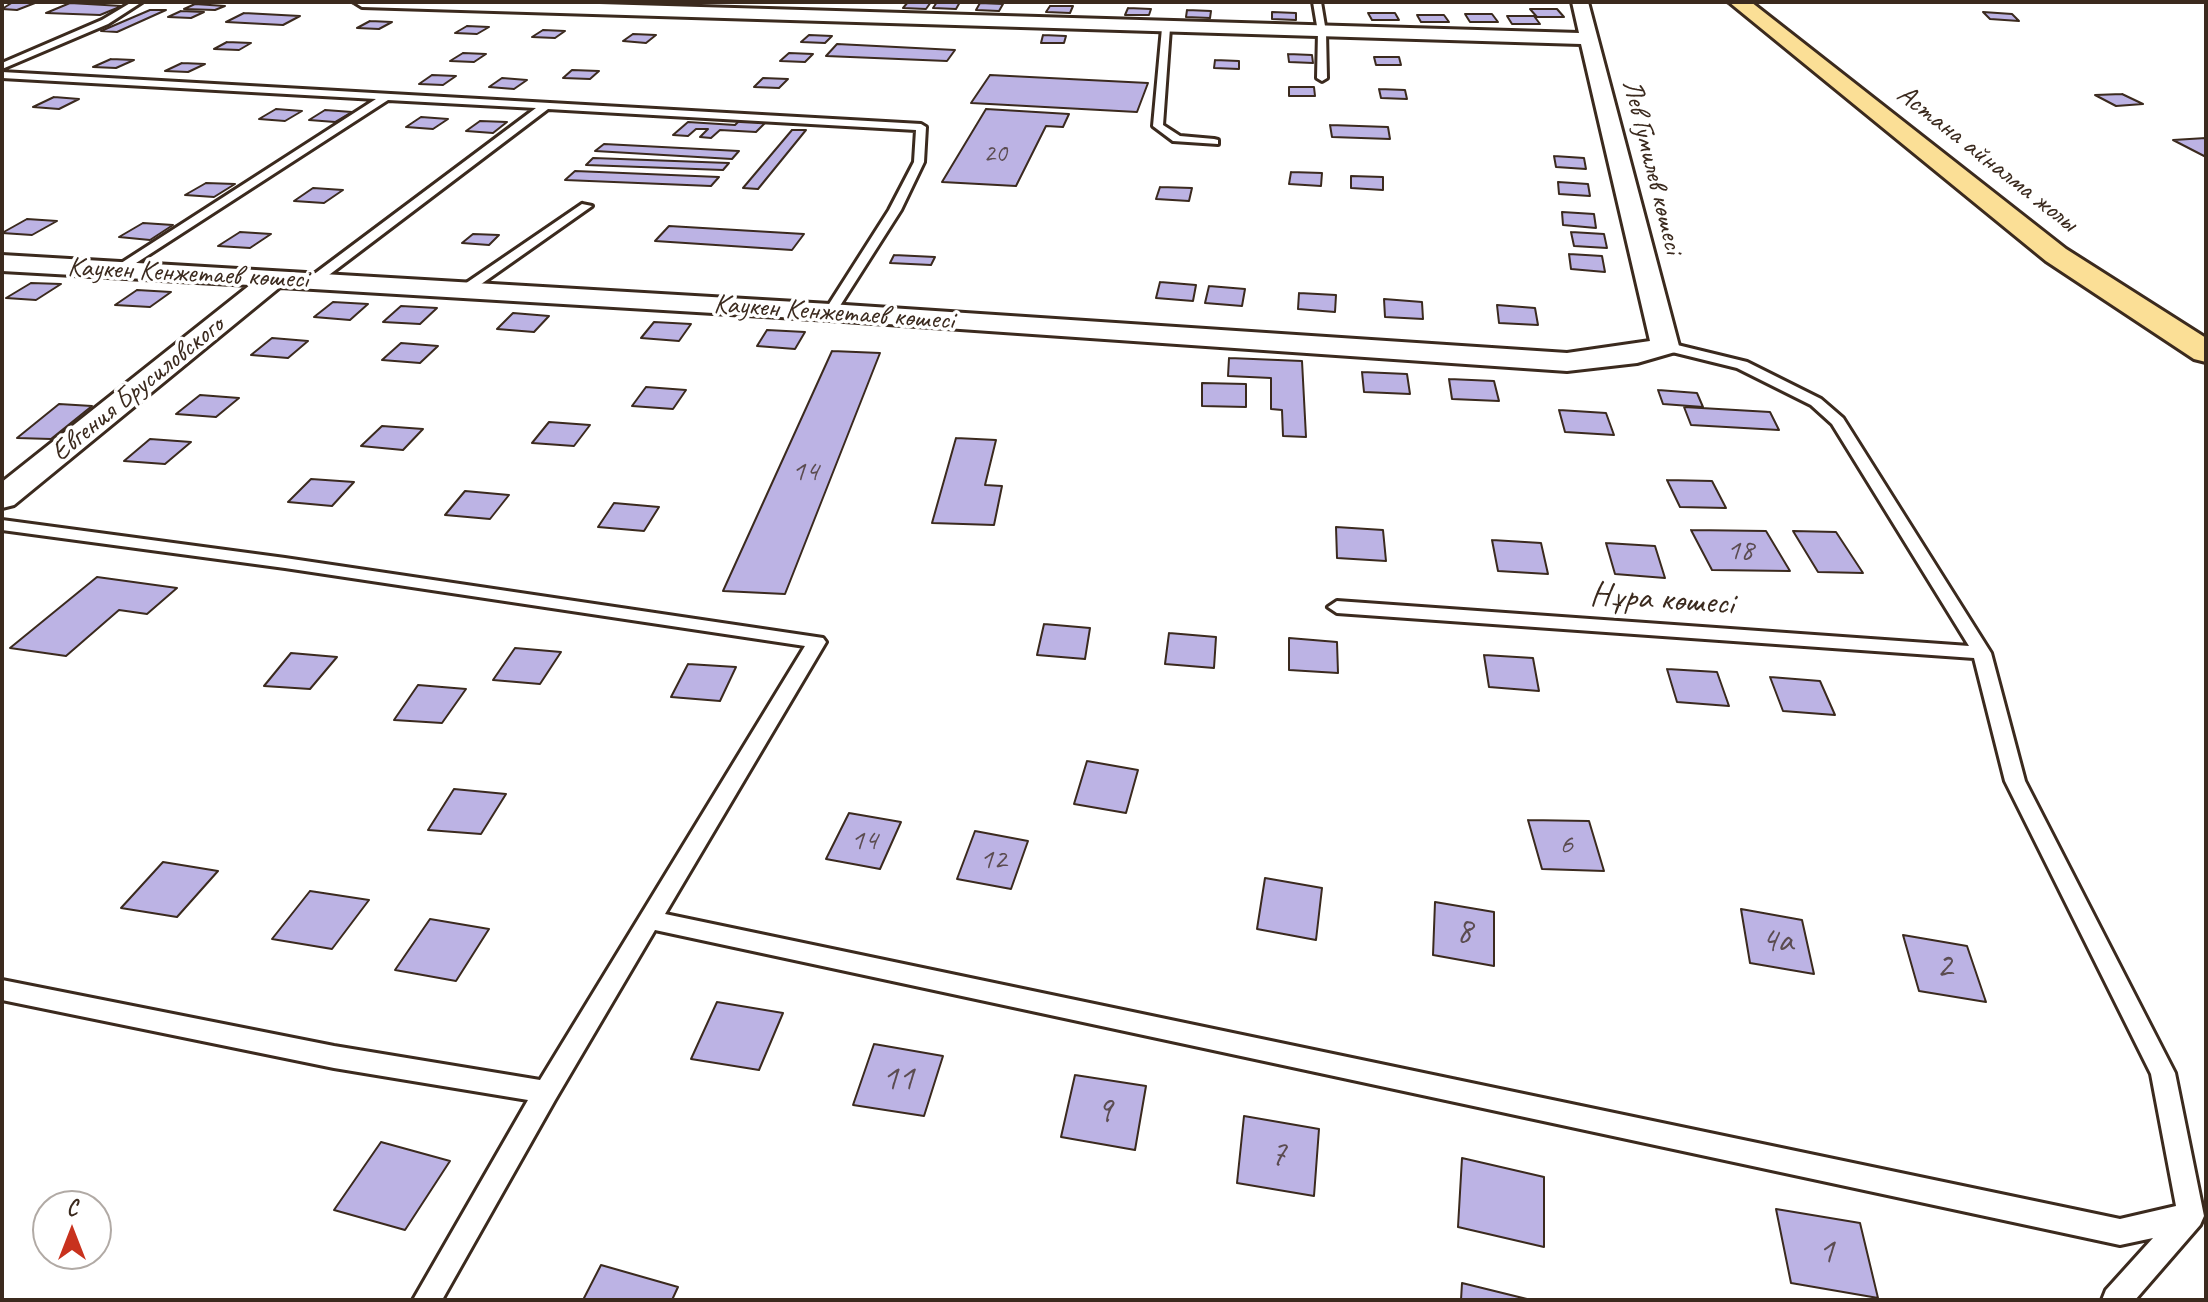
<!DOCTYPE html>
<meta charset="utf-8">
<style>
body{margin:0}
#map{position:relative;width:2208px;height:1302px;overflow:hidden;background:#fff;font-family:Caveat,sans-serif}
canvas{display:block}
.frame{position:absolute;inset:0;border:4px solid #3b2a1e;pointer-events:none}
.north{position:absolute;left:32px;top:1190px;width:80px;height:80px;box-sizing:border-box;background:#fff;border:2px solid #b1aaa5;border-radius:50%;rotate:0deg;font-size:22px;font-weight:700;line-height:32px;text-align:center;color:#3b2a1e}
.north::after{content:'';display:block;margin:auto;width:28px;height:36px;background:#c8321e;clip-path:polygon(50% 0,100% 100%,50% 72%,0 100%)}
</style>
<div id="map">
<canvas width="2208" height="1302"></canvas>
<div class="frame"></div>
<div class="north">С</div>
</div>
<script>
const ctx = document.querySelector('canvas').getContext('2d');
ctx.lineJoin = 'round';
function fill(path, color) {
  ctx.fillStyle = color;
  ctx.fill(path, 'evenodd');
}
function shape(rows) {
  const path = new Path2D();
  for (const r of rows) {
    path.moveTo(r[0], r[1]);
    for (let i = 2; i < r.length; i += 2) path.lineTo(r[i], r[i + 1]);
  }
  return path;
}
function trace(path, color, width, dash) {
  ctx.strokeStyle = color;
  ctx.lineWidth = width;
  ctx.lineCap = dash ? 'butt' : 'round';
  ctx.setLineDash(dash || []);
  ctx.stroke(path);
}
function label(font, color, halo, rows, align = 'center') {
  ctx.font = font + ' Caveat,sans-serif';
  ctx.lineWidth = 7;
  ctx.setLineDash([]);
  ctx.textBaseline = 'middle';
  ctx.strokeStyle = halo;
  ctx.fillStyle = color;
  for (const [text, x, y, turn = 0] of rows) {
    ctx.save();
    ctx.translate(x, y);
    ctx.rotate((+turn || 0) * Math.PI / 180);
    ctx.textAlign = isNaN(turn) ? turn : align;
    if (halo) ctx.strokeText(text, 0, 0);
    ctx.fillText(text, 0, 0);
    ctx.restore();
  }
}
const building = shape([
 [13,2,17,2,35,3,17,10,2,9,13,2],
 [908,2,931,2,926,9,903,8,908,2],
 [937,2,960,2,956,9,933,8,937,2],
 [70,3,122,6,100,15,46,13,70,3],
 [980,3,1003,4,999,11,976,10,980,3],
 [195,4,225,6,215,10,184,9,195,4],
 [1050,6,1073,6,1070,13,1046,12,1050,6],
 [1128,8,1151,9,1149,15,1125,15,1128,8],
 [1530,9,1557,9,1564,17,1537,17,1530,9],
 [150,10,166,10,117,32,101,31,150,10],
 [1187,10,1211,11,1210,18,1186,17,1187,10],
 [181,11,204,12,191,18,168,17,181,11],
 [1272,12,1296,13,1296,20,1272,19,1272,12],
 [1983,12,2012,14,2019,21,1990,19,1983,12],
 [244,13,300,16,283,25,226,22,244,13],
 [1368,13,1395,13,1399,20,1372,20,1368,13],
 [1465,14,1492,14,1498,22,1470,22,1465,14],
 [1417,15,1444,15,1449,22,1421,22,1417,15],
 [1507,16,1534,16,1540,24,1512,24,1507,16],
 [370,21,392,22,379,29,357,28,370,21],
 [467,26,489,27,477,34,455,33,467,26],
 [543,30,565,31,555,38,532,37,543,30],
 [633,34,656,35,646,43,623,41,633,34],
 [809,35,832,36,825,43,801,42,809,35],
 [1043,35,1066,36,1064,43,1041,43,1043,35],
 [227,42,251,43,239,50,214,49,227,42],
 [837,44,955,50,947,61,826,56,837,44],
 [463,53,486,54,474,62,450,61,463,53],
 [789,53,813,54,805,62,780,61,789,53],
 [1288,54,1312,55,1313,63,1289,62,1288,54],
 [1374,57,1399,57,1401,65,1376,65,1374,57],
 [111,59,134,60,116,68,93,67,111,59],
 [1215,60,1239,61,1239,69,1214,68,1215,60],
 [182,63,205,64,188,72,165,71,182,63],
 [572,70,599,71,590,79,563,78,572,70],
 [432,75,456,76,443,85,419,84,432,75],
 [990,75,1148,83,1137,112,971,103,990,75],
 [502,78,527,80,514,89,489,87,502,78],
 [763,78,788,79,779,88,754,87,763,78],
 [1289,87,1314,87,1315,96,1289,96,1289,87],
 [1379,89,1405,90,1407,99,1381,98,1379,89],
 [2122,94,2143,104,2116,106,2095,95,2122,94],
 [54,97,79,99,59,109,33,107,54,97],
 [276,109,302,111,285,121,259,119,276,109],
 [986,109,1069,114,1063,127,1046,126,1016,186,942,182,986,109],
 [325,110,352,112,335,122,309,120,325,110],
 [421,117,448,119,433,129,406,127,421,117],
 [742,118,768,120,756,132,720,130,711,138,700,137,708,129,696,129,688,136,673,135,688,122,735,125,742,118],
 [480,121,507,122,493,133,466,131,480,121],
 [1330,125,1388,127,1390,139,1332,137,1330,125],
 [792,130,806,130,758,189,743,188,792,130],
 [2206,138,2206,157,2173,140,2206,138],
 [604,144,739,151,732,159,595,151,604,144],
 [1554,156,1584,158,1586,169,1556,167,1554,156],
 [593,158,729,163,723,170,586,165,593,158],
 [575,171,719,177,711,186,565,180,575,171],
 [1291,172,1322,173,1321,186,1289,184,1291,172],
 [1351,176,1383,177,1383,190,1351,188,1351,176],
 [1558,182,1588,184,1590,196,1559,194,1558,182],
 [206,183,235,184,214,197,185,195,206,183],
 [1160,187,1192,188,1189,201,1156,199,1160,187],
 [313,188,343,190,324,203,294,201,313,188],
 [1562,212,1594,214,1596,228,1563,225,1562,212],
 [27,219,57,221,32,235,2,233,27,219],
 [143,223,173,225,150,240,119,237,143,223],
 [669,226,804,234,792,250,655,241,669,226],
 [240,232,271,234,250,248,218,246,240,232],
 [1571,232,1604,234,1607,248,1574,246,1571,232],
 [473,234,499,235,489,245,462,243,473,234],
 [1569,254,1602,256,1605,272,1571,269,1569,254],
 [894,255,935,257,931,265,890,263,894,255],
 [1160,282,1196,285,1193,301,1156,298,1160,282],
 [31,283,61,284,36,300,6,298,31,283],
 [1209,286,1245,289,1242,306,1205,303,1209,286],
 [137,290,171,292,150,307,115,305,137,290],
 [1299,293,1336,295,1335,312,1298,309,1299,293],
 [1384,299,1422,302,1423,319,1385,317,1384,299],
 [333,302,368,304,350,320,314,317,333,302],
 [1497,305,1535,308,1538,325,1499,323,1497,305],
 [401,306,437,308,420,324,383,322,401,306],
 [513,313,549,316,534,332,497,329,513,313],
 [654,322,691,324,679,341,641,338,654,322],
 [767,330,805,332,795,349,757,346,767,330],
 [272,338,308,341,288,358,251,355,272,338],
 [401,343,438,346,420,363,382,360,401,343],
 [832,351,880,353,785,594,723,591,832,351],
 [1229,358,1302,361,1306,437,1283,436,1282,410,1271,409,1271,378,1228,376,1229,358],
 [1362,372,1407,374,1410,394,1364,392,1362,372],
 [1449,379,1494,381,1499,401,1452,399,1449,379],
 [1202,383,1246,384,1246,407,1202,406,1202,383],
 [646,387,686,390,673,409,632,406,646,387],
 [1658,390,1697,393,1703,407,1663,404,1658,390],
 [200,395,239,398,216,417,176,414,200,395],
 [59,404,92,406,51,439,17,438,59,404],
 [1684,407,1770,412,1779,430,1691,425,1684,407],
 [1559,410,1606,413,1614,435,1565,432,1559,410],
 [549,422,590,425,574,446,532,443,549,422],
 [382,426,423,429,403,450,361,446,382,426],
 [956,438,996,440,985,485,1002,486,994,525,932,523,956,438],
 [150,439,191,442,165,464,124,461,150,439],
 [311,479,354,482,332,506,288,502,311,479],
 [1667,480,1712,481,1726,508,1680,507,1667,480],
 [465,491,509,495,490,519,445,515,465,491],
 [614,503,659,507,644,531,598,527,614,503],
 [1336,527,1383,530,1386,561,1337,558,1336,527],
 [1691,530,1766,531,1790,571,1712,570,1691,530],
 [1793,531,1836,532,1863,573,1818,572,1793,531],
 [1492,540,1541,543,1548,574,1498,571,1492,540],
 [1606,543,1655,546,1665,578,1615,574,1606,543],
 [97,577,177,588,147,614,119,610,66,656,10,648,97,577],
 [1044,624,1090,628,1085,659,1037,655,1044,624],
 [1169,633,1216,637,1214,668,1165,664,1169,633],
 [1289,638,1337,642,1338,673,1289,670,1289,638],
 [515,648,561,652,540,684,493,680,515,648],
 [291,653,337,657,310,689,264,686,291,653],
 [1484,655,1533,658,1539,691,1489,687,1484,655],
 [688,664,736,667,720,701,671,697,688,664],
 [1667,669,1717,672,1729,706,1677,702,1667,669],
 [1770,677,1820,681,1835,715,1783,711,1770,677],
 [418,685,466,689,442,723,394,720,418,685],
 [1087,761,1138,770,1126,813,1074,804,1087,761],
 [454,789,506,794,481,834,428,830,454,789],
 [849,813,901,822,880,869,826,859,849,813],
 [1528,820,1589,821,1604,871,1542,869,1528,820],
 [975,831,1028,841,1011,889,957,879,975,831],
 [163,862,218,871,177,917,121,908,163,862],
 [1265,878,1322,888,1316,940,1257,929,1265,878],
 [310,891,369,900,332,949,272,939,310,891],
 [1435,902,1494,912,1494,966,1433,955,1435,902],
 [1741,909,1802,920,1814,974,1750,963,1741,909],
 [430,919,489,929,456,981,395,970,430,919],
 [1903,935,1967,946,1986,1002,1919,991,1903,935],
 [717,1002,783,1013,759,1070,691,1059,717,1002],
 [874,1044,943,1056,924,1116,853,1105,874,1044],
 [1075,1075,1146,1086,1135,1150,1061,1137,1075,1075],
 [1244,1116,1319,1129,1314,1196,1237,1183,1244,1116],
 [381,1142,450,1161,405,1230,334,1210,381,1142],
 [1462,1158,1544,1177,1544,1247,1458,1227,1462,1158],
 [1776,1209,1860,1223,1878,1298,1791,1283,1776,1209],
 [601,1265,678,1287,672,1300,583,1300,601,1265],
 [1462,1283,1531,1300,1461,1300,1462,1283]
]);
fill(building, '#bcb3e4');
trace(building, '#3b2a1e', 2);
const service = shape([
 [132,2,142,2,108,24,2,69,2,63,102,20,132,2],
 [1313,2,1321,2,1326,32,1327,78,1322,81,1317,78,1318,32,1313,2],
 [1166,25,1170,28,1163,125,1180,136,1214,139,1218,140,1218,144,1173,141,1153,126,1162,28,1166,25],
 [2,72,921,124,926,127,924,162,901,210,836,312,830,316,824,312,889,210,914,162,916,130,548,109,317,284,309,284,309,278,536,108,388,100,119,274,113,270,115,267,376,99,2,78,2,72],
 [582,204,592,206,467,294,459,294,459,288,582,204],
 [1665,342,1747,362,1821,399,1843,418,1991,653,2025,781,2175,1073,2204,1216,2200,1225,2135,1300,2102,1300,2106,1290,2153,1238,2120,1245,655,930,555,1100,442,1300,413,1300,528,1100,334,1068,2,1000,2,980,334,1046,540,1080,805,646,285,568,2,530,2,520,285,558,823,638,826,642,665,914,2120,1219,2176,1206,2151,1074,2005,781,1974,658,1337,613,1328,607,1337,601,1969,646,1832,424,1811,405,1737,368,1660,349,1660,343,1665,342]
]);
const minor = shape([
 [354,2,532,2,1579,33,1572,2,1588,2,1679,346,1675,352,1637,363,1567,371,830,320,280,287,14,505,2,508,2,482,250,285,2,271,2,255,830,304,1567,353,1650,341,1581,44,362,7,354,2]
]);
const trunk = shape([
 [1729,2,1751,2,2066,249,2206,338,2206,362,2194,359,2046,261,1729,2]
]);
trace(service, '#3b2a1e', 6);
trace(minor, '#3b2a1e', 6);
trace(trunk, '#3b2a1e', 6);
fill(service, '#fff');
fill(minor, '#fff');
fill(trunk, '#fbdf96');
label('26px', '#5b4c50', null, [
 ["20",995,154]
]);
label('28px', '#3b2a1e', '#fff', [
 ["Астана айналма жолы",1987,159,38],
 ["Лев Гумилев көшесі",1652,167,76],
 ["Каукен Кенжетаев көшесі",188,274,3],
 ["Каукен Кенжетаев көшесі",834,313,4],
 ["Евгения Брусиловского",138,389,-39]
]);
label('30px', '#5b4c50', null, [
 ["14",805,472],
 ["18",1740,551],
 ["14",864,841],
 ["6",1566,845],
 ["12",993,860]
]);
label('34px', '#3b2a1e', '#fff', [
 ["Нұра көшесі",1662,600,4]
]);
label('36px', '#5b4c50', null, [
 ["8",1464,933],
 ["4а",1777,942],
 ["2",1944,968],
 ["11",898,1080],
 ["9",1104,1112],
 ["7",1278,1156],
 ["1",1826,1253]
]);
</script>
